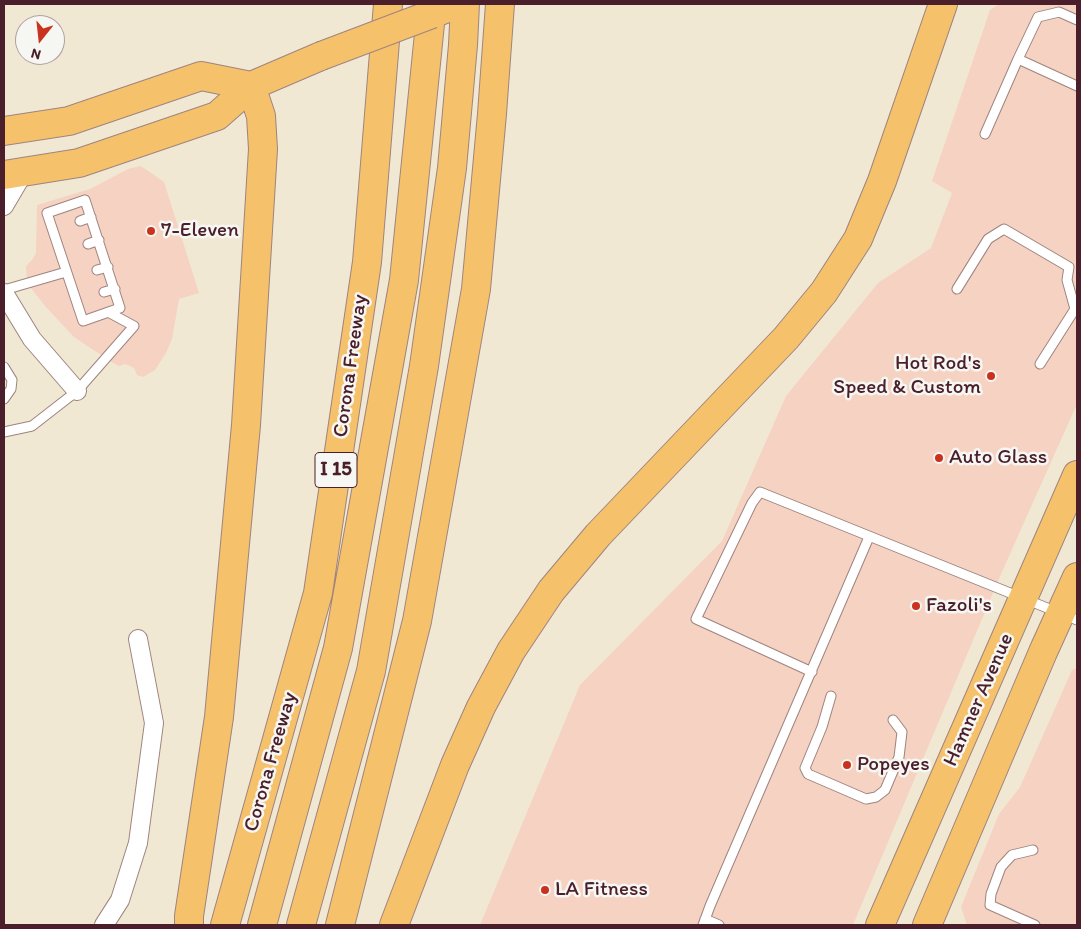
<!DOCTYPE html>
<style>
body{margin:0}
#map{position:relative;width:1081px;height:929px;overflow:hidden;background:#f1e8d3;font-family:Itim,sans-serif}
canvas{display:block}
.frame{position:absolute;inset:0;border:5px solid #4a1f2b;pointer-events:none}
.north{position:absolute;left:15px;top:15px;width:50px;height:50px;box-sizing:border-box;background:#f6f6f2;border:1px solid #b1a0a2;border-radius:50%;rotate:196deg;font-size:14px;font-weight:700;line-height:20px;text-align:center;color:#4a1f2b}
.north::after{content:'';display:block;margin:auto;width:18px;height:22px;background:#c8321e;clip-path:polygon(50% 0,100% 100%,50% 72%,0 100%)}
</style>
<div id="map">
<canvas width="1081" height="929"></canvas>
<div class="frame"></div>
<div class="north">N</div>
</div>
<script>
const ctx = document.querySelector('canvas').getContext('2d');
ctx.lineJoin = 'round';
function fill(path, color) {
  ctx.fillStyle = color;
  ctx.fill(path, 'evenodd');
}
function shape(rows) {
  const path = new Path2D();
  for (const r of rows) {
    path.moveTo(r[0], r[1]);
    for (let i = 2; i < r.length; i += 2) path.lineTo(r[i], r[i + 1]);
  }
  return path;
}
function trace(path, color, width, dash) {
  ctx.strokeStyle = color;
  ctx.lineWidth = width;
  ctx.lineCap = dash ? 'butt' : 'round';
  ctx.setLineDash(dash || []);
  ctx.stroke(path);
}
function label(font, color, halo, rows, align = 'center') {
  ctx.font = font + ' Itim,sans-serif';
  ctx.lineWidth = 5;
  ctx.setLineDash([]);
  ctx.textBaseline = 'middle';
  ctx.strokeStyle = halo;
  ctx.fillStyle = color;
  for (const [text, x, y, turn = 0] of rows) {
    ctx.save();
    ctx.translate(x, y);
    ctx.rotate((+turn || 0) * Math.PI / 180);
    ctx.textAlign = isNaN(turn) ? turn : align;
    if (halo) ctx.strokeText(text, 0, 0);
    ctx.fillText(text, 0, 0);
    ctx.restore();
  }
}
fill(shape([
 [999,4,1077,4,1077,404,1001,574,853,925,480,925,580,685,722,541,786,396,878,283,931,248,952,193,932,181,990,10],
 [141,166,164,182,199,293,179,299,172,339,166,353,155,370,143,377,137,375,134,368,130,366,125,364,119,366,113,363,74,337,45,306,27,283,26,266,32,260,36,253,37,205,90,189,128,169],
 [1077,668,1077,925,967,925,961,907,999,814,1020,787,1072,670]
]), '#f5d2c2');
const lane = shape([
 [1077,20,1059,12,1038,17,1018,59,1077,86],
 [985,134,1018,59],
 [85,200,120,308,83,321,47,213,85,200],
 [80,221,91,217],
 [88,244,99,240],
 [97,270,108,267],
 [957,289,988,239,1004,229,1069,267,1067,280,1075,309],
 [4,290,66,272],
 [104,292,115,289],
 [1040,364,1075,309,1077,310],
 [4,367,12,380,11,389,4,399],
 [4,432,32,426,77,391,134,326,108,312],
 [812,672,696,619,752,503,760,492,1077,620],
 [831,696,822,727,805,768,808,774,866,799,876,797,885,790,899,757,902,732,893,720],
 [1033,850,1012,855,1001,867,991,894,990,905,1035,925],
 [705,919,719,925],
 [703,925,710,906,869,537]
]);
const street = shape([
 [4,206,24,172],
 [4,293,32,339,77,391],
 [104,925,120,900,138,843,154,723,138,639]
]);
const primary = shape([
 [432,14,458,4],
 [4,131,69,121,201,76,251,86],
 [4,175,79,163,217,116,251,86,321,56],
 [880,925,1077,475],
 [927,925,1043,652,1077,577]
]);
const highway = shape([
 [189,925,189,916,219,717,246,425,263,149,261,116,251,86],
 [225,925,318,593,367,262,388,4],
 [262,925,338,648,404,280,432,4],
 [301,925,371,671,424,366,452,168,463,45,465,4],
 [340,925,417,621,476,289,492,114,500,4],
 [394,925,455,765,481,707,511,651,551,591,598,535,786,338,824,292,858,239,882,181,943,4]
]);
trace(lane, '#9e847f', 11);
trace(street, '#9e847f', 20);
trace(primary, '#9e847f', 30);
trace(highway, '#9e847f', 30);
trace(lane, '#fff', 9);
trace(street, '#fff', 18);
trace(primary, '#f6c16b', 28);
trace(highway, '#f6c16b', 28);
const primaryBridge = shape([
 [321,56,432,14]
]);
trace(primaryBridge, '#9e847f', 30, []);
trace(primaryBridge, '#f6c16b', 28);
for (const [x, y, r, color] of [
 [151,231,5,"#c8321e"],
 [991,376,5,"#c8321e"],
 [939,458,5,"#c8321e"],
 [916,606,5,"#c8321e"],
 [847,765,5,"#c8321e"],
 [545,890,5,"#c8321e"]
]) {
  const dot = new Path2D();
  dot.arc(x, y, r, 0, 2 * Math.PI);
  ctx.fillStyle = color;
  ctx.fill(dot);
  trace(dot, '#f6f6f2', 2);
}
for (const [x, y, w] of [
 [336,470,42]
]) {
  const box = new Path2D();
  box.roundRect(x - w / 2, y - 17.5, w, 35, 4);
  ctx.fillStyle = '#f6f6f2';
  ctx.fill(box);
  trace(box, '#4a1f2b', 1);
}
label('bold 20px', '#4a1f2b', null, [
 ["I 15",336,470]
]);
label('21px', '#4a1f2b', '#f6f6f2', [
 ["7-Eleven",161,231],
 ["Hot Rod's",981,364,"right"],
 ["Speed & Custom",981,388,"right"],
 ["Auto Glass",949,458],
 ["Fazoli's",926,606],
 ["Popeyes",857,765],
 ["LA Fitness",555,890]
], 'left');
label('21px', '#4a1f2b', '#f6f6f2', [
 ["Corona Freeway",351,366,-82],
 ["Hamner Avenue",979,700,-66],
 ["Corona Freeway",271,762,-74]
]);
</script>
